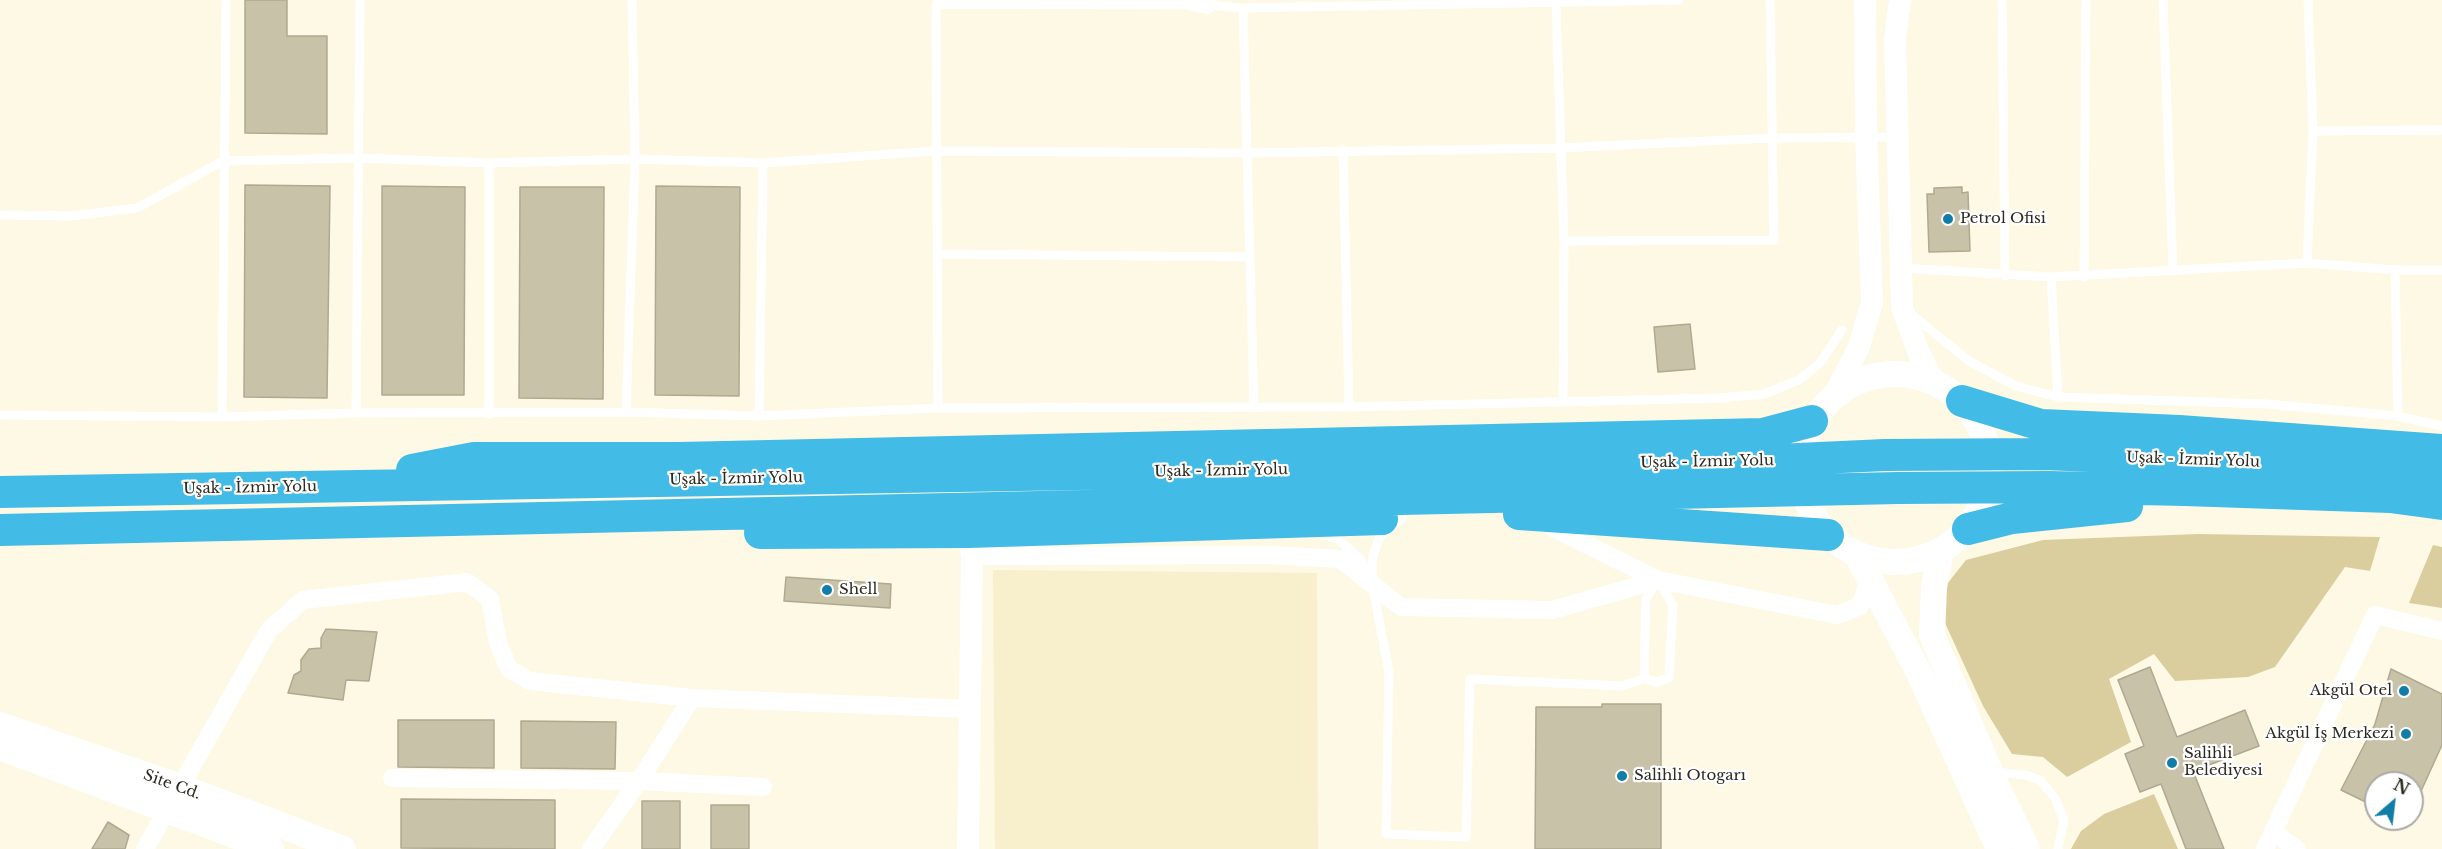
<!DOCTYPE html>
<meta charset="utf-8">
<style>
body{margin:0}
#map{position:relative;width:2442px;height:849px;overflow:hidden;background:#fef9e4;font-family:"Libre Baskerville",serif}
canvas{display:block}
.north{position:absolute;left:2364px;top:771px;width:60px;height:60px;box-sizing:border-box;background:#fff;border:2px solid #abaaa6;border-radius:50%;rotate:28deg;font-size:16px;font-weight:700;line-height:24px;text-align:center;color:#2d2b21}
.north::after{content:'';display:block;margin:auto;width:21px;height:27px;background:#107ea6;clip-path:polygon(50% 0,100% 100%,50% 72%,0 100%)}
</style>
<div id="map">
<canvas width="2442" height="849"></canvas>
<div class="north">N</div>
</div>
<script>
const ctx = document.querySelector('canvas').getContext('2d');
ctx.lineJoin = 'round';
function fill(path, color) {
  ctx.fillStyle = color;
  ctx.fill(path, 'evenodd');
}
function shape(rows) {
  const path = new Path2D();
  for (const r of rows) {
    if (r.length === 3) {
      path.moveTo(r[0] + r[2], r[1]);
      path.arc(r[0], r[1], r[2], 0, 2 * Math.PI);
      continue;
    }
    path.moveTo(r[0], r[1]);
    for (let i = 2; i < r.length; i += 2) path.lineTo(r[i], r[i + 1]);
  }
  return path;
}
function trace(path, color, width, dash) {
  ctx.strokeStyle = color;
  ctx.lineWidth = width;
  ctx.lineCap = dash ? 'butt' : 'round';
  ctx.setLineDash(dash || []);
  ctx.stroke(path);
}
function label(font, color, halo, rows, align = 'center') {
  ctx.font = font + ' "Libre Baskerville",serif';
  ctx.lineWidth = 4.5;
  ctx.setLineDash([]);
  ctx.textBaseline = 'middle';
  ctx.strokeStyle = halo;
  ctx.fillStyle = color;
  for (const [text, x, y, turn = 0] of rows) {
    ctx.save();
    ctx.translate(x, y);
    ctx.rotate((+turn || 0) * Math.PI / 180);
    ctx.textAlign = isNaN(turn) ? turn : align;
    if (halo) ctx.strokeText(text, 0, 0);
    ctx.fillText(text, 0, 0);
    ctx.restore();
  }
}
fill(shape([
 [993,570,1317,573,1318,849,995,849]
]), '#f8efcd');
fill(shape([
 [2198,534,2380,537,2370,571,2345,567,2275,667,2248,677,2175,681,2154,654,2109,679,2131,742,2067,777,2043,757,2012,754,1983,706,1939,610,1947,584,1966,560,2043,540],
 [2433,545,2442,547,2442,608,2409,603],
 [2154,794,2178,849,2071,849,2081,831,2104,814]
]), '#dace9e');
const building = shape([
 [245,0,287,0,287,36,327,36,327,134,245,133,245,0],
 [245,185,330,186,327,398,244,397,245,185],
 [382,186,465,187,464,395,382,395,382,186],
 [656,186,740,187,739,396,655,395,656,186],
 [520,187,604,187,603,399,519,398,520,187],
 [1962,187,1962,193,1968,192,1970,251,1929,252,1927,194,1934,194,1934,188,1962,187],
 [1690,324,1695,369,1658,372,1654,327,1690,324],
 [786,577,891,584,890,608,784,601,786,577],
 [326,629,377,632,369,681,346,680,343,700,288,693,294,675,301,671,301,660,309,649,321,648,321,638,326,629],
 [2150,667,2177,737,2245,710,2259,746,2193,771,2224,849,2186,849,2161,784,2140,792,2125,754,2144,746,2118,680,2150,667],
 [2391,669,2442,694,2442,745,2412,811,2412,783,2376,783,2376,807,2341,790,2375,724,2391,669],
 [1602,704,1661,704,1661,849,1535,849,1536,707,1602,707,1602,704],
 [398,720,494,720,494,768,398,767,398,720],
 [521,721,616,722,615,769,521,768,521,721],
 [401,799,555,800,555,849,401,848,401,799],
 [642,801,680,801,680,849,642,849,642,801],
 [711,805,749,805,749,849,711,849,711,805],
 [108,822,129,835,125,849,92,849,108,822]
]);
fill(building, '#c8c2a9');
trace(building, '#afa990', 1.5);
trace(shape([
 [2002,0,2005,276],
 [2163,0,2173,271],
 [1556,3,1564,241,1563,401],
 [1206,5,1243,8,1679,0],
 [1243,8,1254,406],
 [2313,131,2442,130],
 [1343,150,1349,407],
 [0,215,71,216,137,208,223,161,358,158,489,163,635,159,763,163,935,151,1246,153,1560,148,1771,138,1896,137],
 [1564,241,1774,240,1770,0],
 [937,254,1248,257],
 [2307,263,2313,131,2308,0],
 [1902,268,2051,277,2307,263,2395,270,2442,270],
 [2395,270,2398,416],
 [2051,277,2058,397,2267,404,2398,416,2442,426],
 [2084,277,2086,0],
 [1911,314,1969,361,2016,386,2058,397],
 [938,408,936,4,1186,5],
 [626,412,635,159,632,0],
 [356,413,360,0],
 [489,414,489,163],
 [0,415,222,417,356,413,626,412,759,416,938,408,1349,407,1720,398,1764,394,1799,380,1820,363,1842,330],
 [759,416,763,163],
 [222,417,226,0],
 [1320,533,1337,539,1360,558,1369,578],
 [1373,585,1372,559,1380,536,1403,518],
 [1373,588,1389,672,1386,834,1466,837,1470,679,1621,686,1644,679,1657,682,1669,678,1673,605,1658,580,1646,599,1644,679],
 [1995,772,2026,775,2041,781,2055,798,2064,820,2058,849]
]), '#fff', 9);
trace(shape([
 [1183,0,1207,5],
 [1541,522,1658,580],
 [972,556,1270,555,1340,559,1401,607,1552,610,1658,580,1837,615,1860,606,1869,581],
 [392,778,639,781,763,787],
 [2273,832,2297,849],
 [145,849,269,630,303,600,467,582,490,599,498,643,509,669,530,681,692,698,970,709],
 [591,849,639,781,692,698],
 [2265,849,2375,615,2442,631]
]), '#fff', 18);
trace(shape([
 [1900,0,1895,39,1902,307,1918,351,1933,381],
 [1834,395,1859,347,1872,303,1866,135,1865,0],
 [968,849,972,556,968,532]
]), '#fff', 22);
trace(shape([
 [1895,468,94],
 [1941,551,1934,587,1932,635,1990,772,2027,849],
 [1857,555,1919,673,1999,849],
 [0,725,181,787,343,849],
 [0,747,271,849]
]), '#fff', 26);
trace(shape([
 [1962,401,2041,425,2179,431,2442,450],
 [412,470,474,458,679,458,1763,434,1812,421],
 [0,492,1257,471,1755,461,1885,455,2044,454,2391,468,2442,476],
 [1519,514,1828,535],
 [1968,529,2012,518,2127,506],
 [0,530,1898,488,2048,487,2185,490,2390,497,2442,504],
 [760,533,968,532,1382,519]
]), '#42bbe7', 32);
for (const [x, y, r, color] of [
 [1948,219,6,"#107ea6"],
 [827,590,6,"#107ea6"],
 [2404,691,6,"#107ea6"],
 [2406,734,6,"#107ea6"],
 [2172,763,6,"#107ea6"],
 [1622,776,6,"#107ea6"]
]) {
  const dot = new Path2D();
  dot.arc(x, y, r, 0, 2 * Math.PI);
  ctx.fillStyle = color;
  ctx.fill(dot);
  trace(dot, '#fff', 2);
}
label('15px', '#2d2b21', '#fff', [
 ["Petrol Ofisi",1960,219],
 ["Shell",839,590],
 ["Akgül Otel",2392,691,"right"],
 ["Akgül İş Merkezi",2394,734,"right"],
 ["Salihli",2184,754],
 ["Belediyesi",2184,771],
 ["Salihli Otogarı",1634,776]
], 'left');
label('15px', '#2d2b21', '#fff', [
 ["Uşak - İzmir Yolu",2193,460,2],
 ["Uşak - İzmir Yolu",1707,462,-1],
 ["Uşak - İzmir Yolu",1221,471,-1],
 ["Uşak - İzmir Yolu",736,479,-1],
 ["Uşak - İzmir Yolu",250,488,-1],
 ["Site Cd.",172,785,20]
]);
</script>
